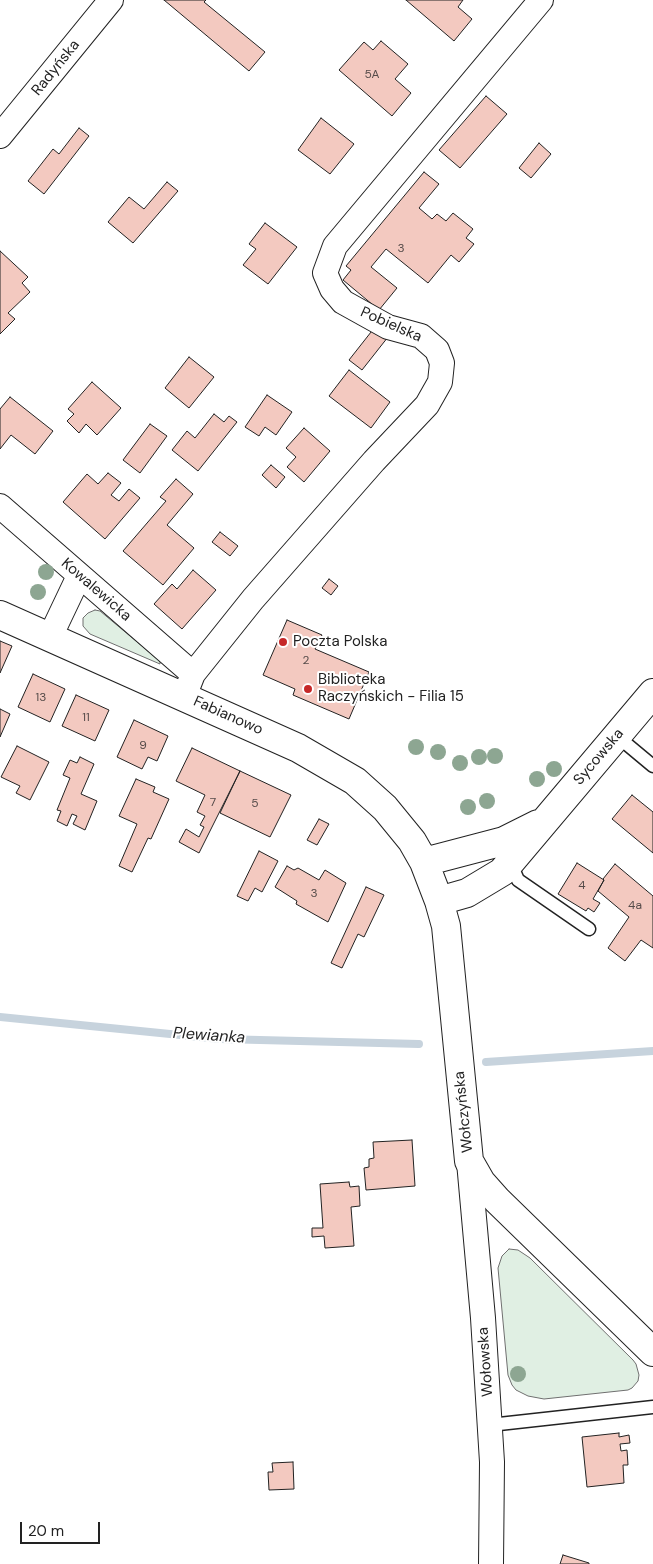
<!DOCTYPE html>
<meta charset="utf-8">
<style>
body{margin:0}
#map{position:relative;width:653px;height:1564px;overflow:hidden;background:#fff;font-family:"DM Sans",sans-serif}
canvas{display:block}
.scale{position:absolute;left:20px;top:1522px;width:80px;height:22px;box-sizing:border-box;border:2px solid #222;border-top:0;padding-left:6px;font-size:15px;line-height:18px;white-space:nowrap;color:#222;-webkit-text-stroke:4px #fff;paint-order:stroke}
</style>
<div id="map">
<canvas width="653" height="1564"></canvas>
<div class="scale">20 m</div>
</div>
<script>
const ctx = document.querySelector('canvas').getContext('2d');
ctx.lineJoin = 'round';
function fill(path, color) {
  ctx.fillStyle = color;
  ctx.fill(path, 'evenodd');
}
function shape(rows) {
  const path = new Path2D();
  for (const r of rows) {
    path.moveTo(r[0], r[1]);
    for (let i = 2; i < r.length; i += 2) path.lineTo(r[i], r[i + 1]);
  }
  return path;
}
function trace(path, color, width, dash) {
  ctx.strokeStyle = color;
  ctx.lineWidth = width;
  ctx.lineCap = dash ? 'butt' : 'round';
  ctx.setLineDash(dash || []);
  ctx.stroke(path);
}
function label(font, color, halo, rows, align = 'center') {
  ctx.font = font + ' "DM Sans",sans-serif';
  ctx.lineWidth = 4;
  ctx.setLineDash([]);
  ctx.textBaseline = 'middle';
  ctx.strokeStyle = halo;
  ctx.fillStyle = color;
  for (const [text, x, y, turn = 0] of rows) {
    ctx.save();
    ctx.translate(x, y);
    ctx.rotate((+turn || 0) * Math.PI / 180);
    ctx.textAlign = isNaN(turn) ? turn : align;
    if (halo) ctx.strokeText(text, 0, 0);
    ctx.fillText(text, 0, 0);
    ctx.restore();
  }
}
const green = shape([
 [95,610,100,611,160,661,160,664,90,634,83,626,83,618,88,613,95,610],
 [509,1249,518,1250,530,1258,633,1360,636,1364,639,1375,638,1381,632,1388,628,1390,544,1399,528,1396,516,1390,512,1385,508,1375,498,1268,502,1256,509,1249]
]);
fill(green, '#e0efe3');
trace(green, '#6f6f6f', 1);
trace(shape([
 [0,1017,220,1039,419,1044],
 [486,1062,653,1051]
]), '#c7d3dd', 8);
const building = shape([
 [164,0,206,0,204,2,265,52,249,71,164,0],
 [406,0,463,0,458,7,472,19,454,41,406,0],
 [381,41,408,64,395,79,411,93,392,116,339,70,364,42,373,50,381,41],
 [486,96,507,114,460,168,439,150,486,96],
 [321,118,354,144,330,174,298,150,321,118],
 [79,128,89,136,44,194,28,181,53,149,59,154,79,128],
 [539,143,551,154,531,178,519,168,539,143],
 [424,172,439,184,419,208,432,219,437,214,446,221,453,213,473,229,466,238,474,244,459,262,451,255,428,283,386,249,371,267,397,288,379,310,343,280,351,270,346,266,424,172],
 [167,182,178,191,133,243,108,222,129,197,144,209,167,182],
 [265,223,297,247,268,284,243,265,256,249,249,244,265,223],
 [0,251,28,277,22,283,30,292,8,313,15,319,0,334,0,251],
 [375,327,388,337,362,370,349,360,375,327],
 [189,357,214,377,189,408,165,388,189,357],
 [349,370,390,402,371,428,329,396,349,370],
 [92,382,121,408,97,435,86,424,79,433,67,421,74,414,68,409,92,382],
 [267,395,292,412,276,435,265,427,259,436,245,427,267,395],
 [10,397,53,431,35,454,11,435,0,449,0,409,10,397],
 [214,414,224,422,229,416,237,422,198,471,172,450,187,431,195,438,214,414],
 [150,424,167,436,140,473,123,460,150,424],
 [304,428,330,451,304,482,287,467,296,457,286,448,304,428],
 [271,465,285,477,276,488,262,475,271,465],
 [108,473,121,483,111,495,119,501,129,489,140,498,105,539,63,502,87,474,98,484,108,473],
 [176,479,193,494,167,525,194,548,163,585,123,551,166,501,160,497,176,479],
 [220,532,238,546,230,556,212,542,220,532],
 [193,570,216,590,182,629,154,604,172,584,177,589,193,570],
 [329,579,338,586,331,595,322,588,329,579],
 [287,620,322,635,315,649,369,672,349,719,293,695,295,689,263,675,287,620],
 [0,641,12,646,0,673,0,641],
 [33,674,65,689,50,722,18,707,33,674],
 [76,695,109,710,95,741,62,726,76,695],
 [0,709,10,714,0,737,0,709],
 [134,720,168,736,157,761,148,757,142,769,117,757,134,720],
 [17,746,49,762,30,800,16,793,20,786,1,777,17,746],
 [192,748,240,771,199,853,179,842,186,829,199,837,204,827,200,825,205,816,197,812,205,795,176,781,192,748],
 [80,757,94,764,81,794,97,801,85,830,73,824,77,816,72,814,67,826,57,821,61,811,57,810,70,778,63,775,70,760,77,763,80,757],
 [240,771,291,795,270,837,220,813,240,771],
 [136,779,155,787,153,792,169,799,151,839,148,838,132,872,119,866,137,824,119,816,136,779],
 [632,795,653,812,653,853,612,819,632,795],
 [319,819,329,824,317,845,307,840,319,819],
 [259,851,278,861,262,892,255,888,248,901,237,896,259,851],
 [577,863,604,880,593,899,600,903,594,912,588,908,586,911,558,894,577,863],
 [615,864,653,896,653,948,641,940,625,961,608,948,629,917,598,891,604,880,603,879,615,864],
 [287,866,294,870,298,868,319,880,325,870,346,883,328,922,296,904,297,901,275,887,287,866],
 [366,887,384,895,364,937,358,934,342,968,331,963,366,887],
 [412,1140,415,1186,366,1190,364,1168,369,1167,369,1159,374,1158,373,1142,412,1140],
 [349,1182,350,1187,359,1186,360,1206,351,1207,354,1246,325,1248,324,1236,312,1237,312,1228,323,1228,320,1184,349,1182],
 [619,1433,619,1437,629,1435,630,1443,620,1444,621,1451,627,1450,628,1465,623,1465,624,1483,587,1487,582,1437,619,1433],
 [293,1462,294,1489,269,1490,268,1472,273,1472,272,1463,293,1462],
 [563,1555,589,1563,589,1564,560,1564,563,1555]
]);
fill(building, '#f3c9c0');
trace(building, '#222', 1);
const service = shape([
 [617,736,653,766],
 [510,862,518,880,589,929],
 [490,1425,653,1407]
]);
const minor = shape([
 [0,136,111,0],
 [0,506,193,674],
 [50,637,79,576],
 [184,697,193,674,253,599,374,461,427,405,440,382,442,363,437,350,421,336,388,327,343,302,332,289,325,273,335,246,541,0],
 [469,1162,483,1318,492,1462,491,1564]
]);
const tertiary = shape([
 [0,615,298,748,355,781,385,808,412,841,424,862,439,901,446,926,469,1161,481,1182,497,1200,653,1352],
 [424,862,504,841,538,824],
 [439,901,467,893,502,872,653,693]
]);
trace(service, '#222', 15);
trace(minor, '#222', 26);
trace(tertiary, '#222', 30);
trace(service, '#fff', 12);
trace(minor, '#fff', 24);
trace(tertiary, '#fff', 28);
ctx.fillStyle = '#8da692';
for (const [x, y] of [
 [46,572],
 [38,592],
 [416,747],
 [438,752],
 [495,756],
 [479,757],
 [460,763],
 [554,769],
 [537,779],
 [487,801],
 [468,807],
 [518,1374]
]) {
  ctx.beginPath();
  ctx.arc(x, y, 8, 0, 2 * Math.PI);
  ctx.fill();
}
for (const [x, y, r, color] of [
 [283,642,5,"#c62828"],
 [308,689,5,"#c62828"]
]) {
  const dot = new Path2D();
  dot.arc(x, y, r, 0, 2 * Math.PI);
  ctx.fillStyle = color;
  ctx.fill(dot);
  trace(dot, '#fff', 2);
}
label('12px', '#564c4a', null, [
 ["5A",372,75],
 ["3",401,249],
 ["2",306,661],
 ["13",41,698],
 ["11",86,718],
 ["9",143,746],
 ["7",213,803],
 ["5",255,804],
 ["4",582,886],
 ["3",314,894],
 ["4a",635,906]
]);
label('15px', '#222', '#fff', [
 ["Radyńska",56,68,-51],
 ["Pobielska",391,325,24],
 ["Kowalewicka",96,590,41],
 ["Fabianowo",228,716,24],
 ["Sycowska",599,757,-50],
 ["Wołczyńska",464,1112,-96],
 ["Wołowska",486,1362,-94]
]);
label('15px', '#222', '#fff', [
 ["Poczta Polska",293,642],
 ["Biblioteka",318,680],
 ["Raczyńskich - Filia 15",318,697]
], 'left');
label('italic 16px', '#222', '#fff', [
 ["Plewianka",209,1036,4]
]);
</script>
